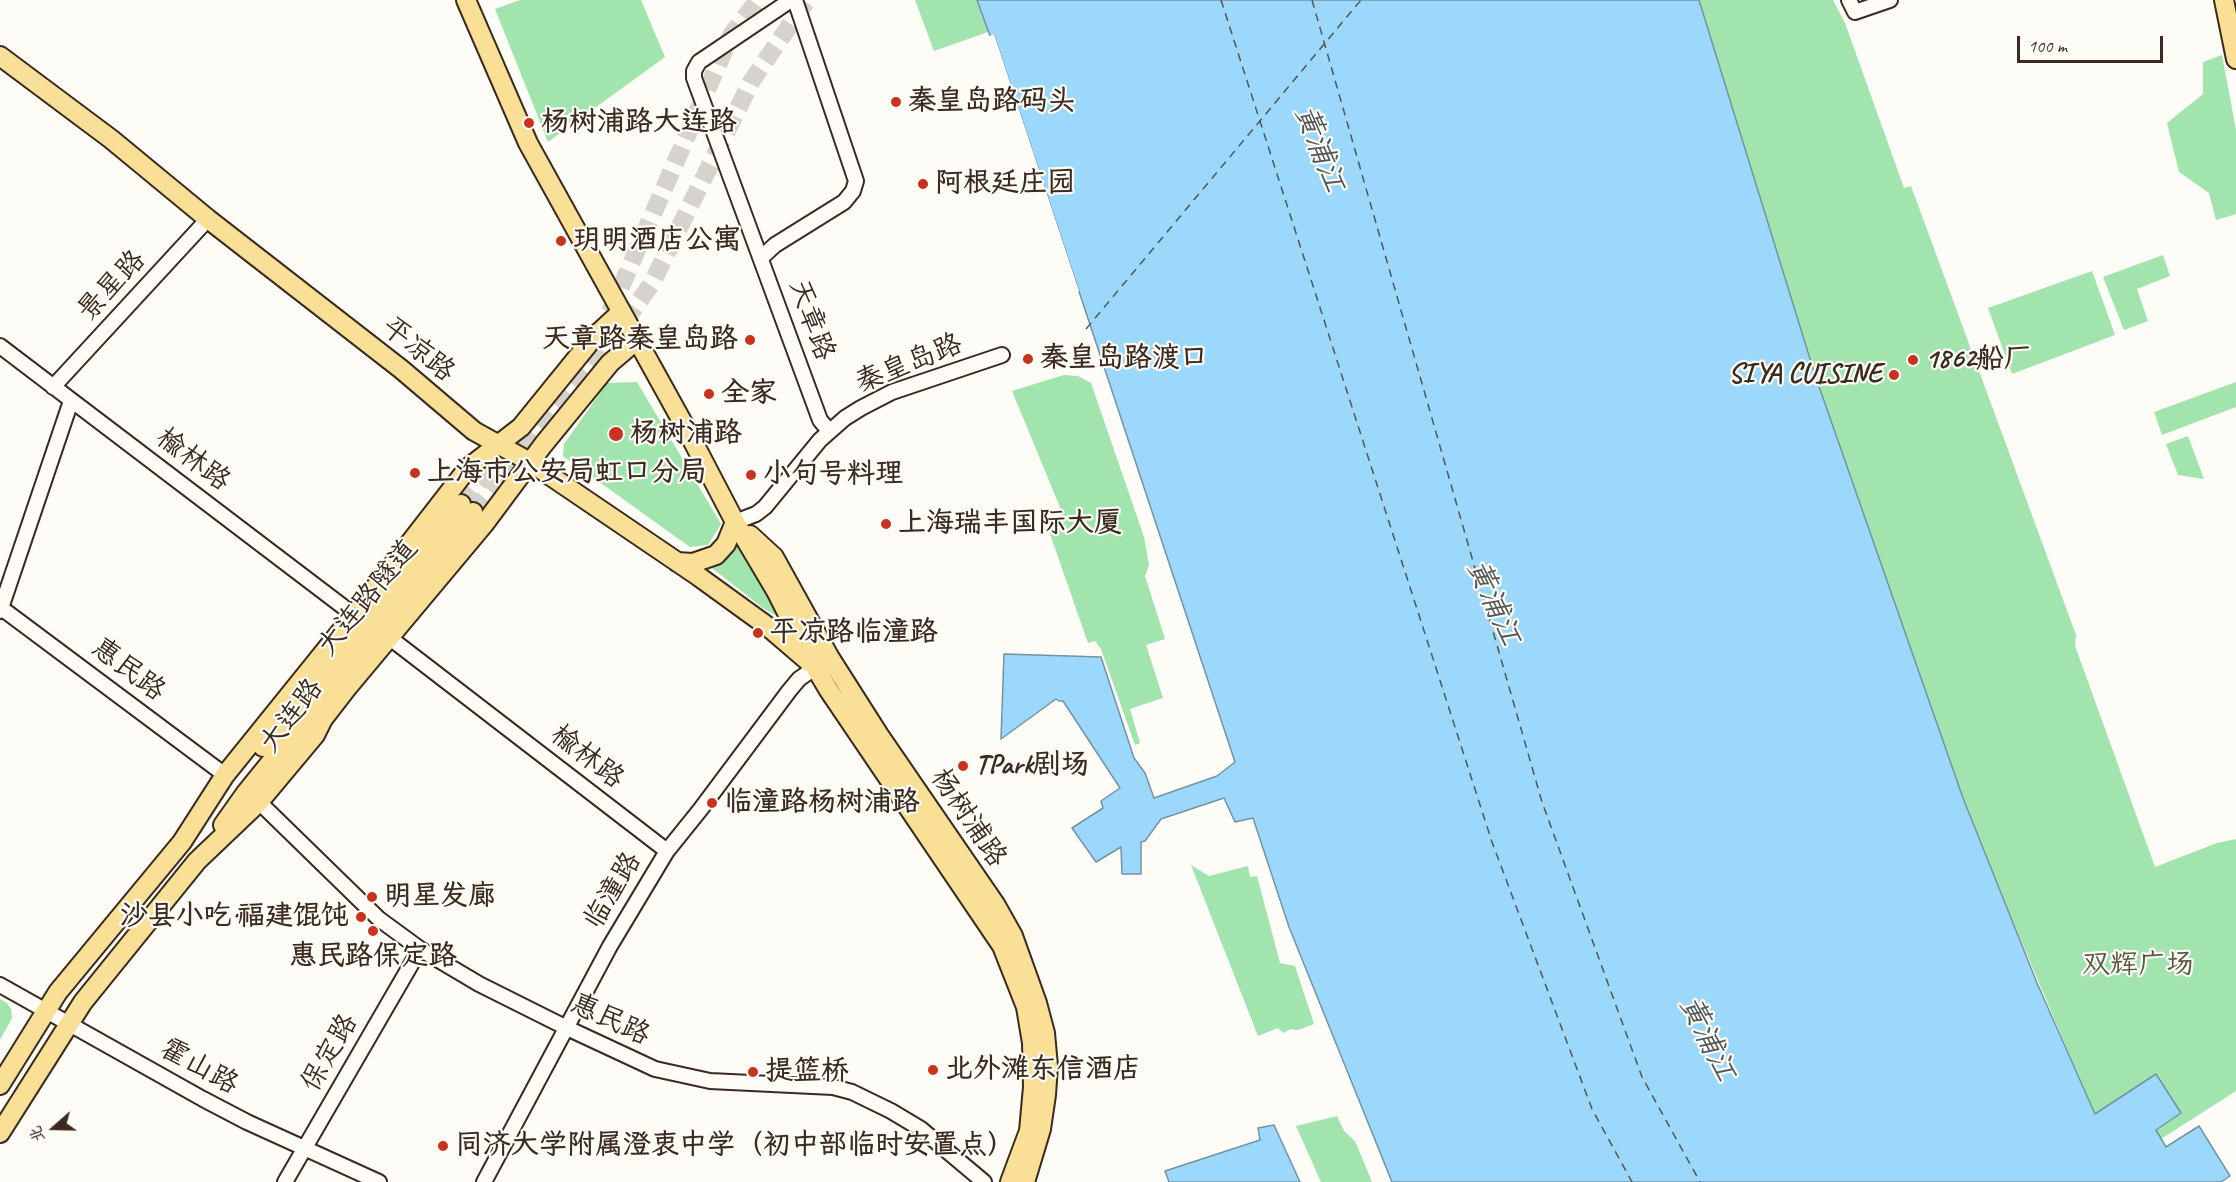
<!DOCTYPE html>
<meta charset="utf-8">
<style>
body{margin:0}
#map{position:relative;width:2236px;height:1182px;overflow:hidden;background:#fdfcf7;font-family:Caveat,"LXGW WenKai TC",sans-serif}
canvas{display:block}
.north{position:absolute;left:24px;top:1098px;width:60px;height:60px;-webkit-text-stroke:4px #fdfcf7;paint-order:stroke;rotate:250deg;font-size:16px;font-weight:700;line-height:24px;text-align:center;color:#3b2a1e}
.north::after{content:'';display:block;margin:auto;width:21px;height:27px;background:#3b2a1e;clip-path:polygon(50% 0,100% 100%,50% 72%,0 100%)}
.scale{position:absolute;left:2017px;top:36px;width:146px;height:27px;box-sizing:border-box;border:3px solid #3b2a1e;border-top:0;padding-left:8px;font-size:18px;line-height:21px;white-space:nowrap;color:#3b2a1e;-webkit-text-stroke:4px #fdfcf7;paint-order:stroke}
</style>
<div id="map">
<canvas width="2236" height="1182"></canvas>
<div class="north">北</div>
<div class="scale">100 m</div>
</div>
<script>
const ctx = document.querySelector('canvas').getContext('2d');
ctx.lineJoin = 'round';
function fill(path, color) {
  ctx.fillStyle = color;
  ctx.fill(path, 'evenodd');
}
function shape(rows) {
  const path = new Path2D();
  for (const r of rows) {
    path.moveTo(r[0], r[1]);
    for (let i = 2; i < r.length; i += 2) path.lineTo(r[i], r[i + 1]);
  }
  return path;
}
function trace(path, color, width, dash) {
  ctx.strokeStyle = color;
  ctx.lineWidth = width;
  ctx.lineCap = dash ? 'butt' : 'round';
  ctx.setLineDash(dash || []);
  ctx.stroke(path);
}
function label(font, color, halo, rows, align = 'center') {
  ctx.font = font + ' Caveat,"LXGW WenKai TC",sans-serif';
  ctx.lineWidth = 4.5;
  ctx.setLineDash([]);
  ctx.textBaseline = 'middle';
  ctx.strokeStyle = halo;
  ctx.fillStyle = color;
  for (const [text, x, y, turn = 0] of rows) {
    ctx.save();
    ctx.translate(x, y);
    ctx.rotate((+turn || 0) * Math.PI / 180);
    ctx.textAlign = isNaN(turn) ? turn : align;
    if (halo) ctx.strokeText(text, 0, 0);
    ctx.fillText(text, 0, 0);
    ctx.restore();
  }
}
fill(shape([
 [520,0,641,0,665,57,548,142,495,9],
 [915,0,977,0,988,32,934,51],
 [1699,0,1833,0,1845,23,1904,188,1911,186,2076,635,2075,646,2155,867,2217,843,2236,839,2236,1091,2161,1139,2095,1115,1993,874,1963,798,1815,375],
 [2222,55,2236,130,2236,214,2216,220,2209,193,2179,172,2167,123,2203,94,2203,62],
 [2163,255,2170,276,2137,289,2148,321,2124,330,2103,277],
 [2092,271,2115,335,2012,374,1988,308],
 [1064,375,1078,376,1091,383,1144,537,1149,565,1145,576,1165,639,1146,645,1163,698,1130,709,1140,743,1135,745,1101,649,1095,641,1088,643,1049,531,1061,527,1058,514,1062,512,1012,391],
 [637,382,721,524,708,545,690,547,563,456,564,444,607,383],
 [2236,382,2236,407,2162,435,2154,412],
 [2188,436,2204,479,2178,475,2166,444],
 [737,541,784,620,763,608,708,565],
 [1191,865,1209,876,1248,866,1250,877,1257,876,1280,963,1295,966,1314,1024,1298,1030,1291,1029,1283,1033,1278,1028,1258,1036],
 [0,999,7,1003,11,1009,12,1018,0,1040],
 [1337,1116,1344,1131,1355,1141,1372,1182,1321,1182,1296,1126]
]), '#a2e4ad');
const water = shape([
 [977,0,1699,0,1815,375,1963,798,2037,983,2095,1114,2156,1074,2181,1113,2156,1130,2166,1147,2199,1126,2230,1176,2221,1182,1392,1182,1289,927,1253,818,1235,822,1224,798,1161,819,1145,841,1141,842,1141,874,1122,874,1121,847,1096,862,1072,828,1103,808,1101,801,1120,788,1063,701,1059,701,1056,699,1001,739,1004,654,1101,657,1134,758,1145,773,1154,798,1217,776,1235,762,994,35,990,36,977,0],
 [1274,1125,1300,1182,1169,1182,1165,1171,1260,1140,1258,1128,1274,1125]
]);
fill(water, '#9bd8fc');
trace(water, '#7592a3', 1.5);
fill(shape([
 [994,34,1079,291,1076,293,992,39,987,37]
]), '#fdfcf7');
trace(shape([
 [1221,0,1492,842,1592,1109,1632,1182],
 [1312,0,1542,802,1642,1077,1700,1182],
 [1086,329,1361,0]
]), '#535656', 1.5, [8, 6]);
trace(shape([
 [610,312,731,35,758,0],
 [461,504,516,437],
 [473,512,592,368,652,283,751,82,807,0]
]), '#d6d2cc', 18, [18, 9]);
const minor = shape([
 [791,0,699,62,694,71,694,78,820,420,829,431],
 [1849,0,1855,12,1890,0],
 [761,258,775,245,844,202,853,191,856,181,795,0],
 [0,346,354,615],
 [53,387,208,219],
 [735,522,756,514,765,507,820,440,845,418,861,408,892,392,1002,355],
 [0,607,225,775],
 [0,611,71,401],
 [390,638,667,851],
 [259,802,379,919,420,949,479,984,567,1028,655,1069,710,1081,833,1087,852,1092,891,1111,921,1129,984,1182],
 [0,985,203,1099,247,1122,379,1182],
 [285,1182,420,949],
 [484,1182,610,946,667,851,700,810,789,691,799,679,823,662]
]);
const major = shape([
 [466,0,528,143,688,432,735,522,776,591,812,662,828,689,1002,946,1026,1007,1032,1043,1033,1087,1029,1131,1010,1182],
 [2224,0,2236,59],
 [0,56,111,139,208,219,401,369,474,431,530,462,698,576,767,626,809,662],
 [750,535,774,557,830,658,879,735,995,904,1013,936,1037,1003,1045,1033,1048,1066,1046,1095,1041,1129,1025,1182],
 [677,562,693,563,716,555,726,544,735,522],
 [263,747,461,504],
 [223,825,245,794,473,512],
 [0,1085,58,992,182,842,225,775,354,615,468,468,521,427,594,337,620,313],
 [0,1133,83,1002,197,861,259,802,315,735,323,719,347,688,485,523,543,445,610,363,637,340]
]);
trace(minor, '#3b2a1e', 18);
trace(major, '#3b2a1e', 22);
trace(minor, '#fdfcf7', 14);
trace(major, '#fadf96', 18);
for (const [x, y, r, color] of [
 [896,102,6,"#c8321e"],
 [529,123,6,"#c8321e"],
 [923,184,6,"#c8321e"],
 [561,241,6,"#c8321e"],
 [750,340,6,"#c8321e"],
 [1028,359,6,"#c8321e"],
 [1913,360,6,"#c8321e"],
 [1894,375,6,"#c8321e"],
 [709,394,6,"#c8321e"],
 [616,434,8,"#c8321e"],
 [415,473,6,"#c8321e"],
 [751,475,6,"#c8321e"],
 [886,524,6,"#c8321e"],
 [758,633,6,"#c8321e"],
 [963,766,6,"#c8321e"],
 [712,803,6,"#c8321e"],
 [372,897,6,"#c8321e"],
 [361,917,6,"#c8321e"],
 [373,931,6,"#c8321e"],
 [933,1070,6,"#c8321e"],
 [753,1072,6,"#c8321e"],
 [443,1146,6,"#c8321e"]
]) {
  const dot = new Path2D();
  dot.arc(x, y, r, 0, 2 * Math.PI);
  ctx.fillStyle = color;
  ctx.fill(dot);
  trace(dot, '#fdfcf7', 2);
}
label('bold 28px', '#3b2a1e', '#fdfcf7', [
 ["秦皇岛路码头",908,102],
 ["杨树浦路大连路",541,123],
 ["阿根廷庄园",935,184],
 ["玥明酒店公寓",573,241],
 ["天章路秦皇岛路",738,340,"right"],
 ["秦皇岛路渡口",1040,359],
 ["1862船厂",1925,360],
 ["SIYA CUISINE",1882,375,"right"],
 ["全家",721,394],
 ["杨树浦路",630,434],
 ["上海市公安局虹口分局",427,473],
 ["小句号料理",763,475],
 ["上海瑞丰国际大厦",898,524],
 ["平凉路临潼路",770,633],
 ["TPark剧场",975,766],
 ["临潼路杨树浦路",724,803],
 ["明星发廊",384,897],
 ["沙县小吃·福建馄饨",349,917,"right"],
 ["惠民路保定路",373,957,"center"],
 ["北外滩东信酒店",945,1070],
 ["提篮桥",765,1072],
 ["同济大学附属澄衷中学（初中部临时安置点）",455,1146]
], 'left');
label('28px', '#3b2a1e', '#fdfcf7', [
 ["景星路",112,286,-47],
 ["天章路",811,320,70],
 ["平凉路",418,350,39],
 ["秦皇岛路",909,364,-22],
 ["榆林路",193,460,37],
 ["大连路隧道",368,598,-51],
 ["惠民路",128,670,37],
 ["大连路",292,716,-53],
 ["榆林路",587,757,38],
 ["杨树浦路",968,818,56],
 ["临潼路",613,891,-59],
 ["惠民路",610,1020,25],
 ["保定路",330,1053,-60],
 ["霍山路",199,1067,29]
]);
label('28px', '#555842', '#fdfcf7', [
 ["双辉广场",2138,966]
]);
label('italic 30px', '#535656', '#fdfcf7', [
 ["黄浦江",1319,149,69],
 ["黄浦江",1493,603,66],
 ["黄浦江",1707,1039,64]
]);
</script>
